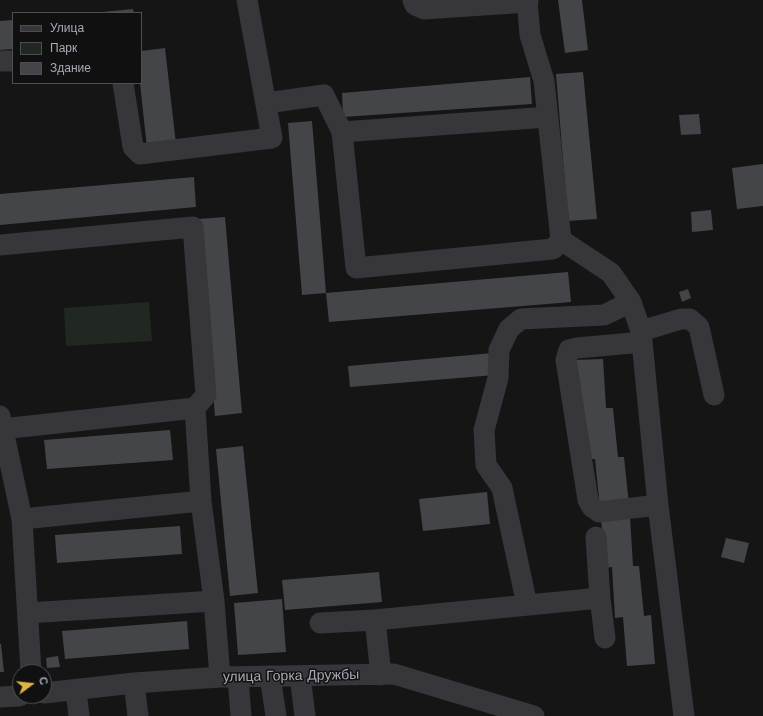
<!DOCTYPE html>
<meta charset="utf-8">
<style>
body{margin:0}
#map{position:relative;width:763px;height:716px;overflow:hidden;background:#151516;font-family:"Work Sans",sans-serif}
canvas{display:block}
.legend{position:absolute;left:12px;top:12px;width:130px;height:72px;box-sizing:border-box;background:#101011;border:1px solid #4d4e53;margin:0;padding:5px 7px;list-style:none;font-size:12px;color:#a8abb5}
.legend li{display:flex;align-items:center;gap:8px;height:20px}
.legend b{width:20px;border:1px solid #4d4e53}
.north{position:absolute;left:12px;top:664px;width:40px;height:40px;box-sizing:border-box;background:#101011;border:1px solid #4d4e53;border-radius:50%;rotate:75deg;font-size:11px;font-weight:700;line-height:16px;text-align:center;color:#a8abb5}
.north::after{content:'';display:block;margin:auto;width:14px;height:18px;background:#ddb645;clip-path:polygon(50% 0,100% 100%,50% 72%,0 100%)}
</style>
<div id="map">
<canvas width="763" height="716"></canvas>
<ul class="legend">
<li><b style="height:5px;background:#36363b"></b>Улица</li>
<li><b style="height:11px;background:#212822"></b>Парк</li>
<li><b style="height:11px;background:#444549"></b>Здание</li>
</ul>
<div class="north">С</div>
</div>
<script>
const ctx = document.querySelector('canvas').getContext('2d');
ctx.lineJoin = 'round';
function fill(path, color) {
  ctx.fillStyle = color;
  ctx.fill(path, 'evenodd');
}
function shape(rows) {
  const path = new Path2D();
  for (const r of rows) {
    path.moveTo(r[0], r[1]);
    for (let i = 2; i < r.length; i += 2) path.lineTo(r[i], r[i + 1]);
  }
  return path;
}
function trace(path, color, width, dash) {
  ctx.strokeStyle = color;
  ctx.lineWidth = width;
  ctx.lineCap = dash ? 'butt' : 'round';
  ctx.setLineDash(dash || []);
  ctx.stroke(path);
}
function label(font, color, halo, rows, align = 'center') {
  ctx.font = font + ' "Work Sans",sans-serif';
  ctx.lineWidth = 3;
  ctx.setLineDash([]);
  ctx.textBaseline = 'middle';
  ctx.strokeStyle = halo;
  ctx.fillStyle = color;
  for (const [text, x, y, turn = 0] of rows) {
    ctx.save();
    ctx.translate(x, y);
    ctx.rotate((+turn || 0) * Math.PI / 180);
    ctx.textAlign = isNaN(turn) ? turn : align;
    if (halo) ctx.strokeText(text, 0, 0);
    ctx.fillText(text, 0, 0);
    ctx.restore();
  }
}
fill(shape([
 [149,302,152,341,66,346,64,308]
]), '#212822');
fill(shape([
 [558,0,582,0,588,50,565,53],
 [133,9,134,13,102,13,102,12],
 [13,20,13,49,0,50,0,21],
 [165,48,176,144,147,148,140,83,141,51],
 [583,72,597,219,568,221,556,74],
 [530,77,532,104,343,117,342,93],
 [699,114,701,134,681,135,679,115],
 [312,121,326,293,302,295,288,123],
 [763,164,763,206,737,209,732,168],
 [194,177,196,207,0,225,0,194],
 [711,210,713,230,692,232,691,212],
 [225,217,242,413,215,416,198,219],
 [568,272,571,302,329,322,326,293],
 [688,289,691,298,682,302,679,292],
 [493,353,495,375,350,387,348,366],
 [603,359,606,408,613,408,618,457,624,457,629,505,600,508,595,459,589,459,574,360],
 [170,430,173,460,47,469,44,440],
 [243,446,258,593,230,596,216,449],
 [487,492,490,524,423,531,419,499],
 [630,517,633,566,639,566,644,616,651,615,655,664,627,666,623,617,615,618,612,567,605,568,601,519],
 [180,526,182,554,57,563,55,535],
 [726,538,749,543,744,563,721,557],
 [379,572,382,602,285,610,282,580],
 [282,599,286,652,238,655,234,603],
 [187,621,189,649,65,659,62,631],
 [0,644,1,644,4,672,0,672],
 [58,656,60,667,47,668,46,658]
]), '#444549');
trace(shape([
 [413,0,415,5,424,9,528,2],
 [0,61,13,61],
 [123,83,133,147,140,154,272,138,247,0],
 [266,103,324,95,342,132,356,268,553,249,561,240,544,81,530,35,527,0],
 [342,132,548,117],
 [561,240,611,273,631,302,641,331,658,505,684,716],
 [0,245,193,227,206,395,195,408,201,501,214,601,220,677],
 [641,331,681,319,690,319,699,327,714,395],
 [642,342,577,348,569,350,566,360,588,500,592,507,599,512,658,505],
 [0,416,22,519,31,672],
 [2,429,195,408],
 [22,519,201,501],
 [600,598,605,638],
 [527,605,502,488,486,465,484,430,498,378,499,350,509,329,521,319,604,315,631,302],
 [28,613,214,601],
 [375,620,600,598,596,537],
 [320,623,375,620,381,675],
 [270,676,276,716],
 [300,676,305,716],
 [238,677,241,716],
 [134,683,138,716],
 [76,690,79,716],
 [44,693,134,683,220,677,394,674,534,716],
 [0,697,20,696]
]), '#36363b', 21);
label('14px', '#a8abb5', '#101011', [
 ["улица Горка Дружбы",291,676,-1]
]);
</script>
